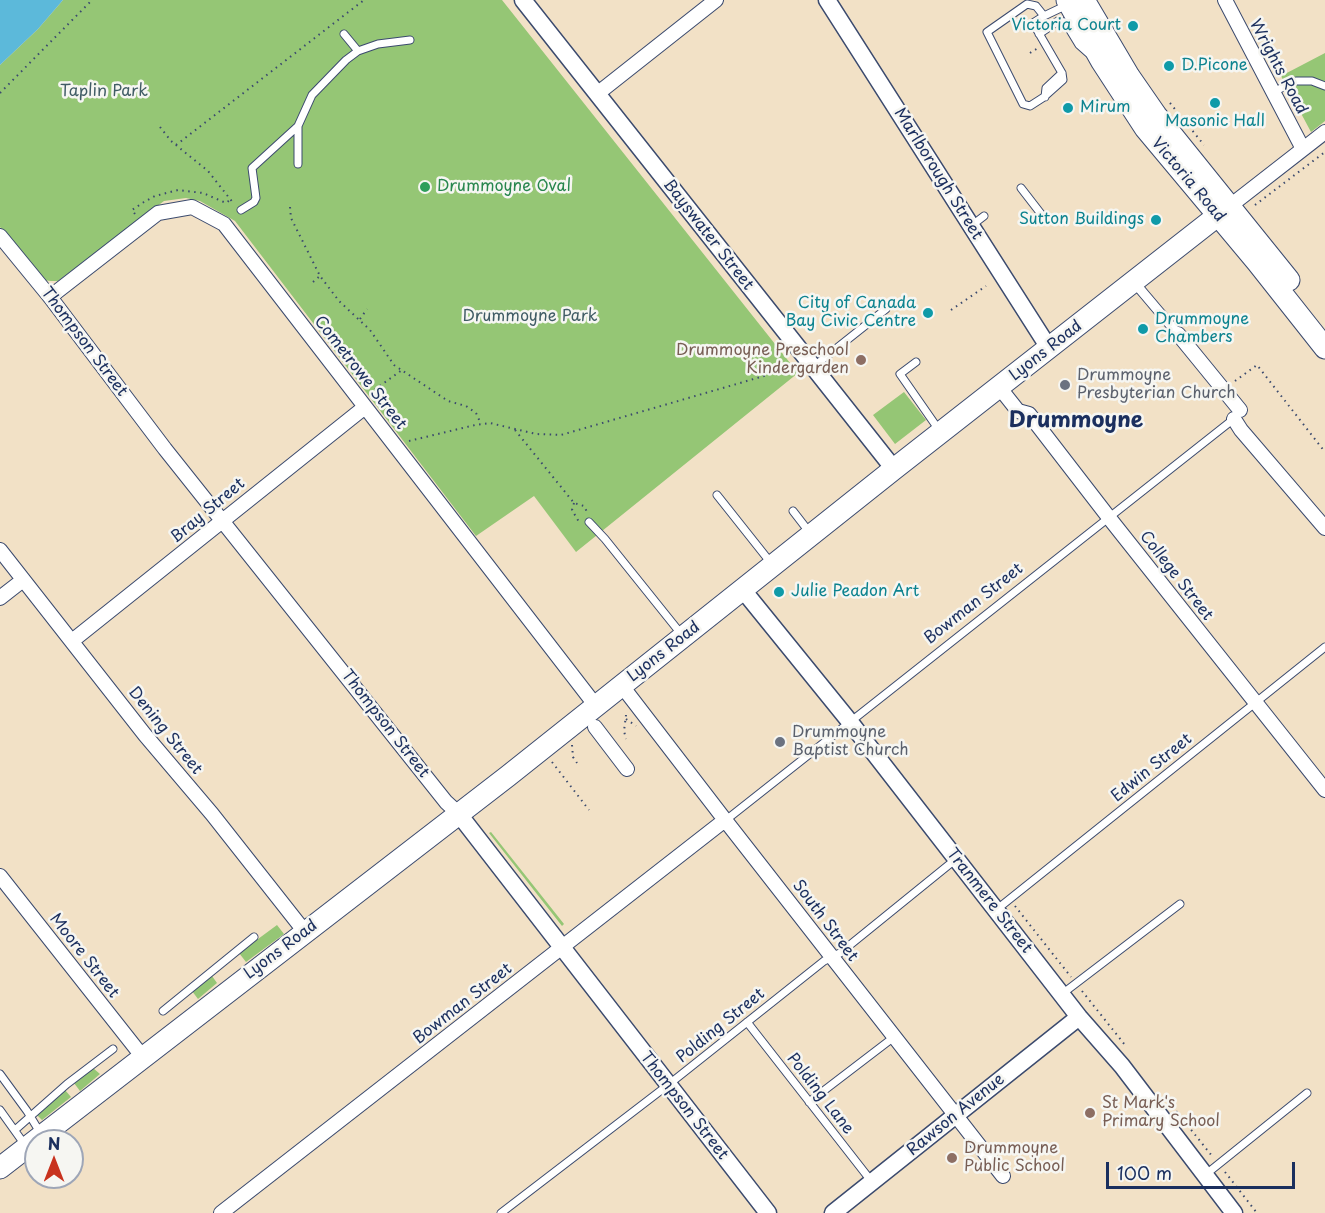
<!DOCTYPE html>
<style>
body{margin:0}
#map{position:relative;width:1325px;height:1213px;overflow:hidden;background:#f2e1c6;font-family:"Playpen Sans",sans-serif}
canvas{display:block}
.north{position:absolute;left:24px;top:1129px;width:60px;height:60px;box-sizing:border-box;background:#f6f6f2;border:2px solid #9ea6b7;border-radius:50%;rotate:0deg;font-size:16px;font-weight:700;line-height:24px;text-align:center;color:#1b2f5e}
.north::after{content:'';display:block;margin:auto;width:21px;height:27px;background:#c8321e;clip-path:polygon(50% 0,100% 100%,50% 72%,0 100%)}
.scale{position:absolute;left:1106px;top:1162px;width:189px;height:27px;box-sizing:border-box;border:3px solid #1b2f5e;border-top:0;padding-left:8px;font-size:18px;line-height:21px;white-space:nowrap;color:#1b2f5e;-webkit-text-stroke:4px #f6f6f2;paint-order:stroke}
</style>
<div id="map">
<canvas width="1325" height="1213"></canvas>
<div class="north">N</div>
<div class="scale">100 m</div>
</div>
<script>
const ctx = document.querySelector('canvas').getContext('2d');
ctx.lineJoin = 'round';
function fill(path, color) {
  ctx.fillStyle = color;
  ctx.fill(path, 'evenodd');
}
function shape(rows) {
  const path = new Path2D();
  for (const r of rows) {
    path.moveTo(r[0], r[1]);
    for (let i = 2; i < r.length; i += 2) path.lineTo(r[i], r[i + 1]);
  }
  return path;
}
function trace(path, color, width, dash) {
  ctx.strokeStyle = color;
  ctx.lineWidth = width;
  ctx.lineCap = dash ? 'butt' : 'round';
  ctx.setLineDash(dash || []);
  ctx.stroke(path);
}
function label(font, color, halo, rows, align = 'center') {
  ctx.font = font + ' "Playpen Sans",sans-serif';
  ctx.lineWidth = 5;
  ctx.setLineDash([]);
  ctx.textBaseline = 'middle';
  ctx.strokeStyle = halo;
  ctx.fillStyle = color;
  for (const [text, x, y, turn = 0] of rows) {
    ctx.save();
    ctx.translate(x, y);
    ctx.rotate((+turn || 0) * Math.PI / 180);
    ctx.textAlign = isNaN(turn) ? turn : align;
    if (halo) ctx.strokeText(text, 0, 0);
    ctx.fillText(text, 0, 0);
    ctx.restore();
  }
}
fill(shape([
 [63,0,502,0,798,373,576,552,534,496,476,536,235,221,200,201,186,198,164,201,58,281,51,281,42,280,0,227,0,65,38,29],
 [1325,53,1325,121,1311,132,1281,76],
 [904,392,926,420,895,444,873,415],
 [491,832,564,924,562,926,489,833],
 [277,925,284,934,246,962,239,953],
 [212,976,217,983,198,999,192,991],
 [93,1068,100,1074,80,1091,74,1083],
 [65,1090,71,1097,42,1120,37,1115]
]), '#95c675');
fill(shape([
 [0,0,63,0,38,29,0,65]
]), '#5cb9da');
const service = shape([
 [1044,16,1033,23,1062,73,1063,80,1044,97,1030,106,1023,104,987,32,1027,4,1036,6,1044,16,1067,5],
 [344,34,358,51],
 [1039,34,1058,21,1065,22,1079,45,1088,53],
 [1273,92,1296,81,1312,81,1325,86],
 [1045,97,1046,88,1062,73],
 [298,126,298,164],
 [1021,188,1045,219],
 [241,210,254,202,256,198,252,168,298,126,312,95,346,60,358,51,378,44,410,40],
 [971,226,984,216],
 [916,362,900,374,939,430],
 [813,367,886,309],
 [717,495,771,563],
 [793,511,810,533],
 [589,522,605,539,682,635],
 [726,820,1235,418],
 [996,910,1325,647],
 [1062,994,1180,904],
 [163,1011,254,937],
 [747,1022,872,1182],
 [0,1074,27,1111,41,1134],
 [809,1102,894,1037],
 [0,1110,25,1145],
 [15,1130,67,1084,113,1049],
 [1205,1175,1307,1093],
 [501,1213,668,1085,824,961,840,953,956,859]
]);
const pedestrian = shape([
 [1134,282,1178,334]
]);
const minor = shape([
 [1225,0,1303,149],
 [597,94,716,0],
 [1230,206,1325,132],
 [0,236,50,297,165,449,446,802,458,813],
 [50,297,158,213,192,207,224,224,596,706],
 [1178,334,1240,410],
 [999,387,1018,411,1029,414,1110,519,1325,790],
 [1234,419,1241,430,1325,528],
 [0,550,145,735,212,814,305,932],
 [0,598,23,580],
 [72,641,365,407],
 [622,686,725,820,1003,1176],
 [595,727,627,769],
 [0,876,142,1056],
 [221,1213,725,820]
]);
const tertiary = shape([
 [523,0,894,469],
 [827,0,1049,348],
 [743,590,850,722,1079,1017,1122,1066,1234,1213],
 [458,813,768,1213],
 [833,1213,1079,1017]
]);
const primary = shape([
 [0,1168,508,776,894,469,1230,206]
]);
const trunk = shape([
 [1067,0,1102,62,1145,128,1257,262,1325,348],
 [1084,0,1129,76,1156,115,1289,280]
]);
trace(service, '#3b4a6e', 9);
trace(pedestrian, '#3b4a6e', 11);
trace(minor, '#3b4a6e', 16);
trace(tertiary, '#3b4a6e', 19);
trace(primary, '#3b4a6e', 23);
trace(trunk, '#3b4a6e', 23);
trace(shape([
 [1030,53,1038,48],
 [0,93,92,0],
 [1170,103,1204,145],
 [160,127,171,141,208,171,234,204],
 [176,145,364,0],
 [1255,205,1325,152],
 [290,207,291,218,320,276,339,301,370,330,394,365,448,401,466,406,476,413,481,424],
 [135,214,132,210,144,202,155,196,178,190,203,193,226,203,230,200],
 [313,282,320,276],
 [951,310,986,286],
 [360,319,367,309],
 [1235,381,1257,365,1325,452],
 [370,393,402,370],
 [515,430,574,503,584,506,587,512],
 [409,441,475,425,490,423,536,434,561,435,795,367],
 [574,503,572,510,579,522],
 [626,715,624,731,626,739],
 [626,719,636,726],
 [572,745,573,757,577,763],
 [552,762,589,810],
 [1015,906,1071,977],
 [1082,991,1125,1045],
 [1165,1097,1212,1156],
 [1225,1172,1257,1213]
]), '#3b4a6e', 2, [1.5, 4.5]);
trace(service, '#fff', 7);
trace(pedestrian, '#fff', 9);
trace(minor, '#fff', 14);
trace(tertiary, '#fff', 16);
trace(primary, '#fff', 21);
trace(trunk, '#fff', 21);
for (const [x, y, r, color] of [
 [1133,26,6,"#0f9aa8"],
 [1169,66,6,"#0f9aa8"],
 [1215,103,6,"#0f9aa8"],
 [1068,108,6,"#0f9aa8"],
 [425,187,6,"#2e9e5b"],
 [1156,220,6,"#0f9aa8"],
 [928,313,6,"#0f9aa8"],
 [1143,329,6,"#0f9aa8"],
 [861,360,6,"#8d6e63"],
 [1065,385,6,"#6b7280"],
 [779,592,6,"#0f9aa8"],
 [780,742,6,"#6b7280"],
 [1090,1113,6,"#8d6e63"],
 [952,1158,6,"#8d6e63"]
]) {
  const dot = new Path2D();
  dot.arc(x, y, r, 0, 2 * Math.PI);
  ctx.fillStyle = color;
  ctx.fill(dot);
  trace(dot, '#f6f6f2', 2);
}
label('16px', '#0d838f', '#f6f6f2', [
 ["Victoria Court",1121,26,"right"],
 ["D.Picone",1181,66],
 ["Mirum",1080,108],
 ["Masonic Hall",1215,122,"center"],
 ["Sutton Buildings",1144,220,"right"],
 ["City of Canada",916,304,"right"],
 ["Bay Civic Centre",916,322,"right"],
 ["Drummoyne",1155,320],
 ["Chambers",1155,338],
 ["Julie Peadon Art",791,592]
], 'left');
label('16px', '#1b2f5e', '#f6f6f2', [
 ["Wrights Road",1278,67,62],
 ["Marlborough Street",938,174,58],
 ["Victoria Road",1188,180,50],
 ["Bayswater Street",708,235,52],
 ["Thompson Street",84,342,53],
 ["Lyons Road",1046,351,-38],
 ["Cometrowe Street",360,373,52],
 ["Bray Street",208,511,-40],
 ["College Street",1176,576,52],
 ["Bowman Street",974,604,-38],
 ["Lyons Road",664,652,-38],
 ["Thompson Street",385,724,52],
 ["Dening Street",165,731,51],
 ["Edwin Street",1152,768,-39],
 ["Tranmere Street",989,901,52],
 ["South Street",825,921,53],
 ["Lyons Road",281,950,-37],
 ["Moore Street",84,956,52],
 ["Bowman Street",463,1004,-38],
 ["Polding Street",721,1026,-39],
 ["Polding Lane",820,1094,52],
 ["Thompson Street",684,1106,52],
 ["Rawson Avenue",956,1115,-39]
]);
label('16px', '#405c65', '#f6f6f2', [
 ["Taplin Park",104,92],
 ["Drummoyne Park",530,317]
]);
label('16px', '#27864d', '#f6f6f2', [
 ["Drummoyne Oval",437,187]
], 'left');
label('16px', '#785e54', '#f6f6f2', [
 ["Drummoyne Preschool",849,351,"right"],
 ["Kindergarden",849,369,"right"],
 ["St Mark's",1102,1104],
 ["Primary School",1102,1122],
 ["Drummoyne",964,1149],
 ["Public School",964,1167]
], 'left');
label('16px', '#5b616d', '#f6f6f2', [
 ["Drummoyne",1077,376],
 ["Presbyterian Church",1077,394],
 ["Drummoyne",792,733],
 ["Baptist Church",792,751]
], 'left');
label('bold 22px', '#1b2f5e', '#f6f6f2', [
 ["Drummoyne",1076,421]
]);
</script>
